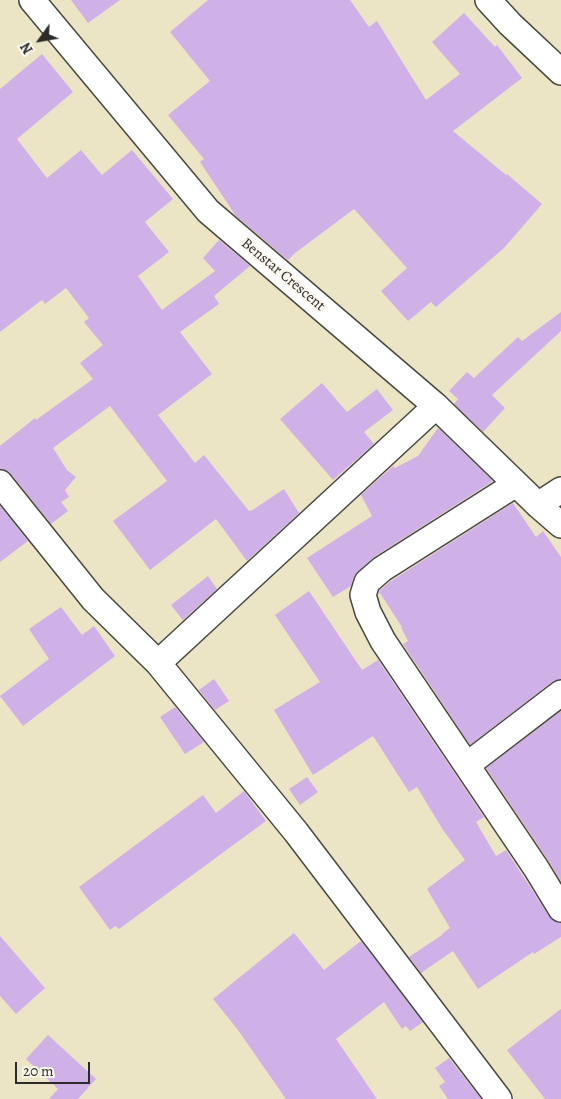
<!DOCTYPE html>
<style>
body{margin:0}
#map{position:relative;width:561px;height:1099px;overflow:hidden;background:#ece5c5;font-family:Alegreya,serif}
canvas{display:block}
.north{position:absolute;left:15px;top:15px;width:50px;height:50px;-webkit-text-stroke:4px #fbf7ec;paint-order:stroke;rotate:238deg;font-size:14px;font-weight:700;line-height:20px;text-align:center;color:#2b2b2b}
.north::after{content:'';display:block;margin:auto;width:18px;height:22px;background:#2b2b2b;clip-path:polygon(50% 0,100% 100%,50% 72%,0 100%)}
.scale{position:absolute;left:15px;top:1062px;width:75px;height:22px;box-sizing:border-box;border:2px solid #2b2b2b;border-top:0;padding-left:6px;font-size:15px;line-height:18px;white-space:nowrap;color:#2b2b2b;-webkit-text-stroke:4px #fbf7ec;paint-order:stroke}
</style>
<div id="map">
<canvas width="561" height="1099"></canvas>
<div class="north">N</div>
<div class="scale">20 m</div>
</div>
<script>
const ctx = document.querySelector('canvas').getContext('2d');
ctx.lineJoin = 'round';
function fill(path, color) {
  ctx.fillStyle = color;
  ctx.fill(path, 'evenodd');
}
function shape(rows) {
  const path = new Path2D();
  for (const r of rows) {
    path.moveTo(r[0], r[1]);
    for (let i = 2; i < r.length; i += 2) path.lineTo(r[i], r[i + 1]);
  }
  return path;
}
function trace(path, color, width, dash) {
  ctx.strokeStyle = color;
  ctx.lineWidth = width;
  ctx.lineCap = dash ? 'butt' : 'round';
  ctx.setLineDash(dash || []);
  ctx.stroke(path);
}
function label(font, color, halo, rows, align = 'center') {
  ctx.font = font + ' Alegreya,serif';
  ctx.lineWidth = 5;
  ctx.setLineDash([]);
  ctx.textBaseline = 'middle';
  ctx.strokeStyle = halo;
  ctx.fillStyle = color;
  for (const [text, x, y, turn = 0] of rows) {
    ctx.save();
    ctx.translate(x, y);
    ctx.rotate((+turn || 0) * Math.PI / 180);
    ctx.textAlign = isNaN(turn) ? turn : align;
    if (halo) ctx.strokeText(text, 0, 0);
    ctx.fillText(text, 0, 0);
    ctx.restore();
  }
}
fill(shape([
 [71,0,120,0,88,23],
 [208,0,350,0,369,27,377,21,426,100,460,74,432,42,464,13,495,47,497,45,522,78,453,131,506,175,507,174,542,204,504,248,436,307,431,302,408,321,381,291,407,268,354,209,295,253,288,260,236,216,200,162,204,159,168,115,210,81,170,32],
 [42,54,73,92,17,139,47,178,81,150,102,175,132,150,173,199,145,222,169,252,138,276,162,310,215,271,203,258,219,240,250,266,214,296,219,304,180,332,212,374,158,415,195,463,204,455,249,511,250,510,251,511,284,489,299,513,247,561,216,519,150,570,113,521,167,481,110,406,53,448,67,470,76,477,65,490,69,497,61,502,68,511,51,524,11,474,6,470,0,469,0,446,35,418,36,420,93,379,80,363,103,345,84,322,89,318,66,288,45,304,42,300,0,332,0,89],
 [561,312,561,331,492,395,505,408,483,432,454,404,458,399,449,391,467,372,474,378,518,337,522,341],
 [322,383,347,412,377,389,393,410,364,432,374,444,333,480,280,419],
 [438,428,493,481,374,557,357,572,353,578,351,586,333,597,307,558,372,516,361,495,393,466,395,468,418,456],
 [513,503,536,537,543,531,561,557,561,679,552,682,470,745,403,644,408,641,401,627,402,627,380,593,378,594,380,590,391,581],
 [0,506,28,541,0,562],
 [208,576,217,589,183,620,171,605],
 [309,591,362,670,378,660,484,817,476,822,496,856,506,850,549,916,554,921,561,923,561,937,534,954,533,952,478,989,453,951,421,973,409,957,442,935,442,934,450,928,427,889,465,860,443,830,417,787,409,792,373,736,313,775,274,710,320,682,275,615],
 [61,607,82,635,94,626,115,656,23,726,0,696,49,659,29,629],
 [214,679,229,701,215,710,199,690],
 [175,707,204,742,185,754,160,717],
 [561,711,561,881,548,860,486,768],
 [307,777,318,792,300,805,289,789],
 [244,791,266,821,119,929,115,926,110,930,79,887,203,795,216,813],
 [294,933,324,970,361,941,423,1022,410,1031,406,1026,402,1029,384,1002,336,1039,377,1099,286,1099,238,1030,213,999],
 [0,936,45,988,16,1014,0,996],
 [561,1009,561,1099,545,1099,507,1050],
 [48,1035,96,1079,78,1099,49,1099,58,1089,26,1059],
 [449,1058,481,1099,448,1099,439,1086,445,1082,435,1068]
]), '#cfb0e7');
const street = shape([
 [32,0,208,211,436,406,538,505,561,525],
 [488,0,510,24,561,72],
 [0,483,93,599,158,663,296,832,499,1099],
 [516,484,382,569,367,582,363,595,368,612,383,641,536,868,561,909],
 [538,505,561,490],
 [158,663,436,406],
 [467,765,561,693]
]);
trace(street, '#484742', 28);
trace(street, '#fff', 25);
label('15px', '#2b2b2b', '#fbf7ec', [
 ["Benstar Crescent",283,275,40]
]);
</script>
